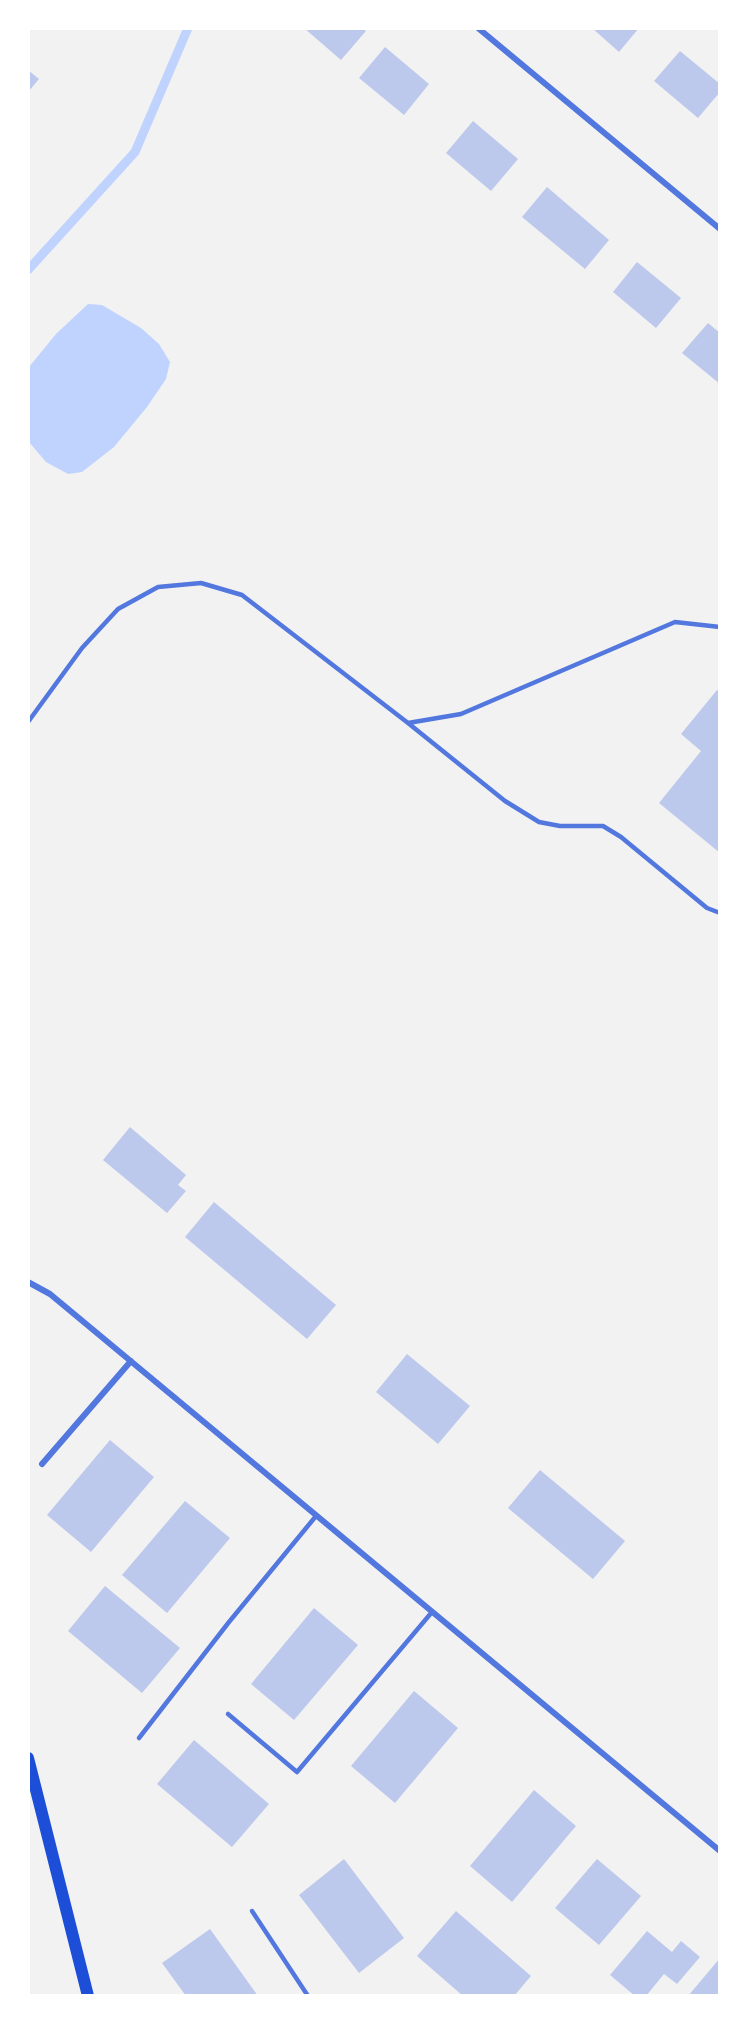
<!DOCTYPE html>
<style>
body{margin:0}
#map{position:relative;width:748px;height:2024px;overflow:hidden;background:#f2f2f2;font-family:Montserrat,sans-serif}
canvas{display:block}
.frame{position:absolute;inset:0;border:30px solid #fff;pointer-events:none}
</style>
<div id="map">
<canvas width="748" height="2024"></canvas>
<div class="frame"></div>
</div>
<script>
const ctx = document.querySelector('canvas').getContext('2d');
ctx.lineJoin = 'round';
function fill(path, color) {
  ctx.fillStyle = color;
  ctx.fill(path, 'evenodd');
}
function shape(rows) {
  const path = new Path2D();
  for (const r of rows) {
    path.moveTo(r[0], r[1]);
    for (let i = 2; i < r.length; i += 2) path.lineTo(r[i], r[i + 1]);
  }
  return path;
}
function trace(path, color, width, dash) {
  ctx.strokeStyle = color;
  ctx.lineWidth = width;
  ctx.lineCap = dash ? 'butt' : 'round';
  ctx.setLineDash(dash || []);
  ctx.stroke(path);
}
fill(shape([
 [88,304,102,305,141,328,159,344,170,362,166,379,147,407,114,447,82,472,68,474,46,462,29,442,29,367,56,334]
]), '#bfd3fe');
trace(shape([
 [28,270,135,152,188,28]
]), '#bfd3fe', 9);
fill(shape([
 [304,28,363,28,366,31,341,60],
 [592,28,639,28,619,52],
 [385,47,429,84,404,115,359,78],
 [680,51,720,84,720,92,698,118,654,81],
 [28,70,39,79,28,92],
 [473,121,518,159,491,191,446,153],
 [547,187,609,240,585,269,522,217],
 [637,262,681,298,656,328,613,292],
 [708,323,720,333,720,384,682,353],
 [717,690,720,692,720,853,659,803,701,751,681,734],
 [130,1127,186,1175,178,1185,186,1191,167,1213,103,1160],
 [214,1202,336,1305,307,1339,185,1237],
 [407,1354,470,1406,438,1444,376,1392],
 [110,1440,154,1477,91,1552,47,1515],
 [540,1470,625,1541,593,1579,508,1508],
 [185,1501,230,1538,167,1613,122,1575],
 [105,1586,180,1648,142,1693,68,1631],
 [314,1608,358,1645,294,1720,251,1684],
 [414,1691,458,1728,395,1803,351,1766],
 [194,1740,269,1804,232,1847,157,1784],
 [534,1790,576,1826,512,1902,470,1866],
 [344,1859,404,1938,359,1973,299,1895],
 [597,1859,641,1896,599,1945,555,1908],
 [456,1911,531,1976,514,1996,463,1996,417,1956],
 [210,1929,258,1996,186,1996,162,1963],
 [647,1931,672,1952,681,1941,700,1957,677,1984,664,1974,646,1996,635,1996,610,1975],
 [720,1958,720,1996,688,1996]
]), '#bdc9ec');
trace(shape([
 [28,722,82,648,118,609,158,587,201,583,242,595,408,723,461,714,675,622,720,627],
 [408,723,505,801,539,822,560,826,603,826,621,837,707,908,720,913],
 [228,1714,297,1772,432,1612],
 [139,1738,229,1622,316,1516],
 [252,1911,308,1996]
]), '#5277de', 4.5);
trace(shape([
 [478,28,720,229],
 [28,1282,50,1294,720,1851],
 [42,1464,131,1361]
]), '#5277de', 6);
trace(shape([
 [28,1758,88,1996]
]), '#1d4ed8', 12);
</script>
